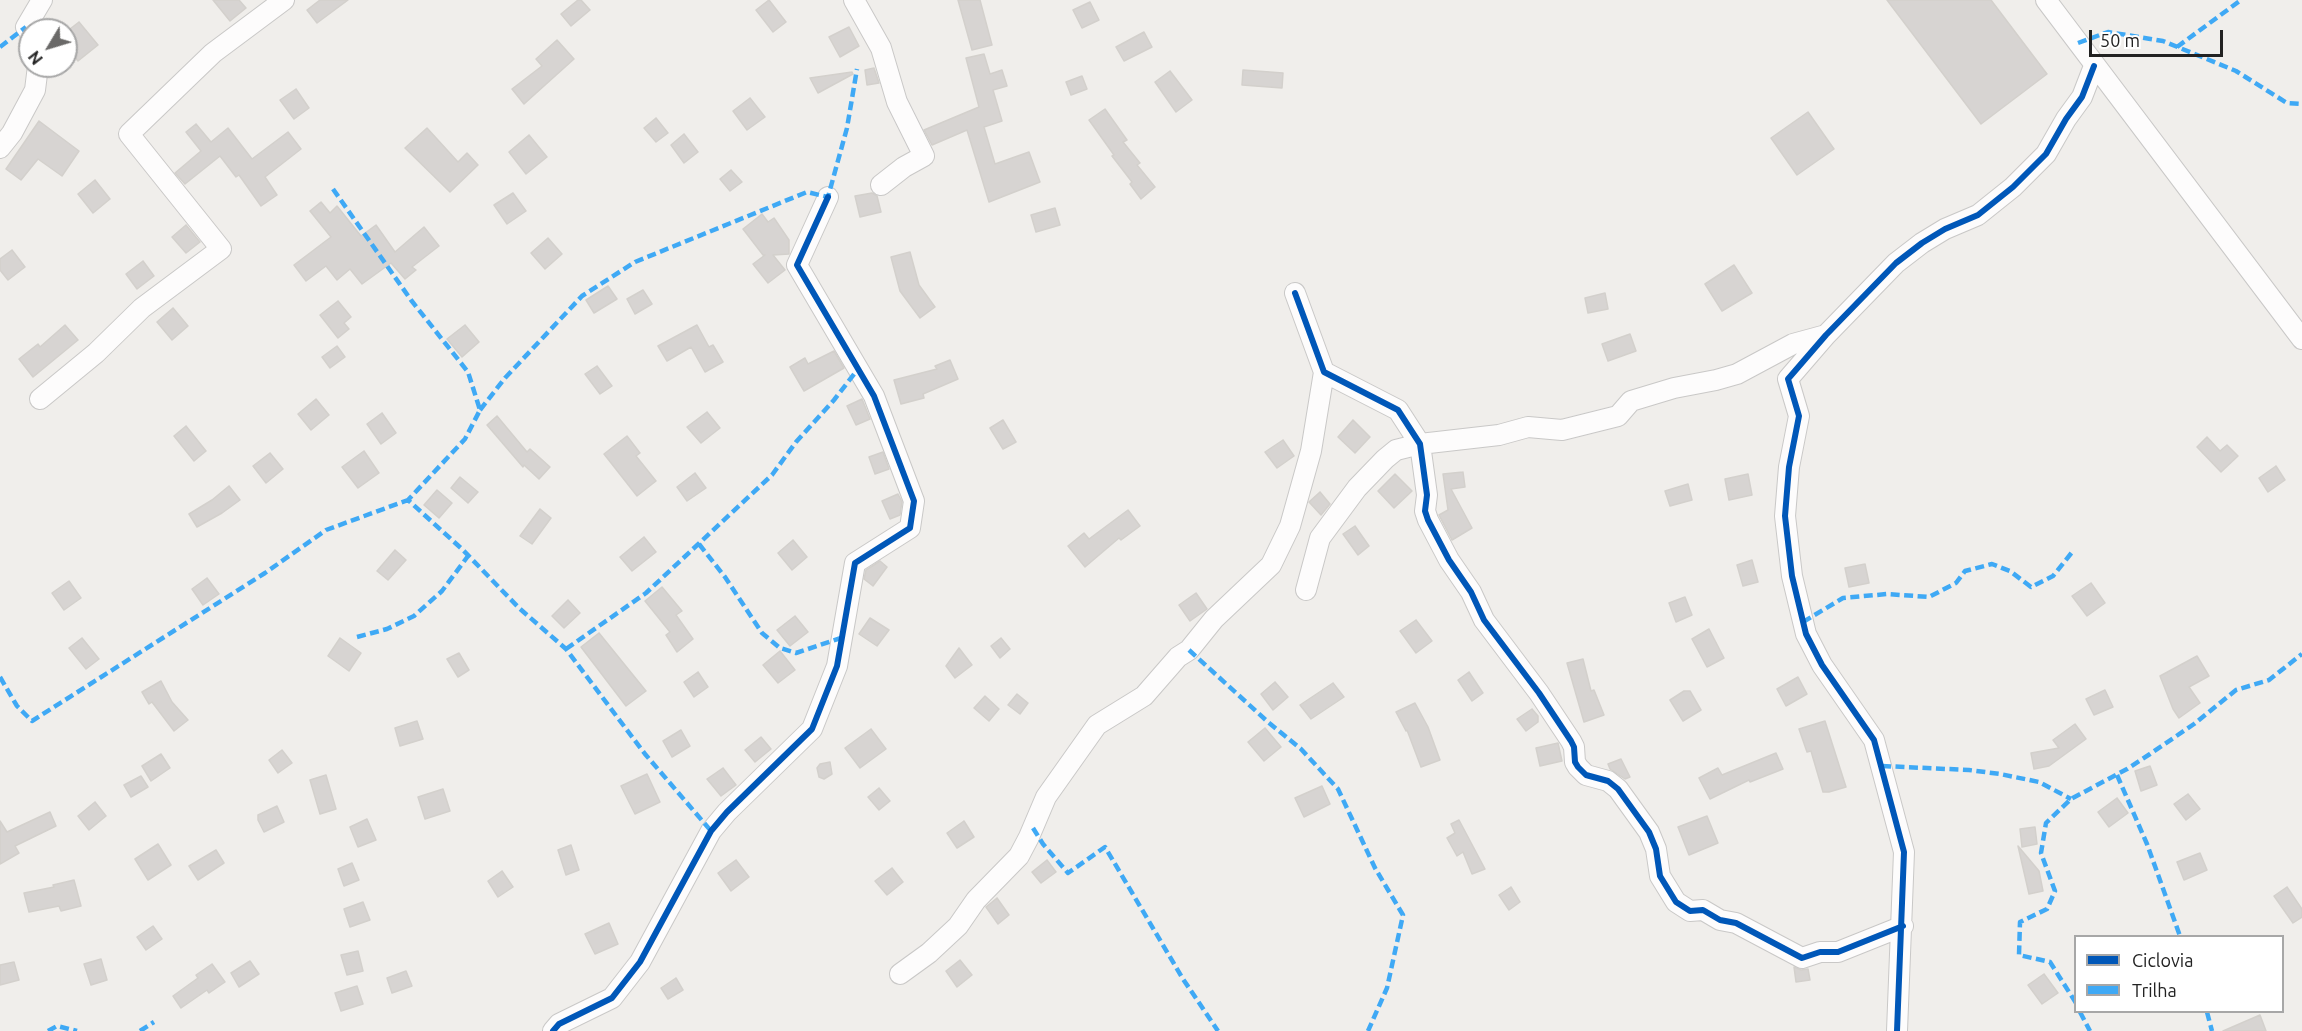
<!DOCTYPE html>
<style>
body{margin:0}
#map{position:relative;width:2302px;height:1031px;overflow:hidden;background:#f0eeeb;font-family:Ubuntu,sans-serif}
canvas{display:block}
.legend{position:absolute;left:2074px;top:935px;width:210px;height:78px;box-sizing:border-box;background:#fff;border:2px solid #a7a7a7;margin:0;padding:8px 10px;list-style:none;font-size:18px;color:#222}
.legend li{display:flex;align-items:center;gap:12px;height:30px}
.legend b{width:30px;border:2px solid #a7a7a7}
.north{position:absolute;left:18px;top:18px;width:60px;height:60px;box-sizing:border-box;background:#fff;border:2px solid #a7a7a7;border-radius:50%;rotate:232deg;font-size:16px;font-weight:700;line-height:24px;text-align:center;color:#222}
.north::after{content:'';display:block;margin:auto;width:21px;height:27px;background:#6a6968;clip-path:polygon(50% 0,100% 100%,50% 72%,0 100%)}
.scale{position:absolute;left:2089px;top:30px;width:134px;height:27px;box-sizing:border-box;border:3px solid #222;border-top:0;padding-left:8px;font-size:18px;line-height:21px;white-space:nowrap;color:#222;-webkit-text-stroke:4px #fff;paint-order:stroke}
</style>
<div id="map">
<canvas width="2302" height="1031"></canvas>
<ul class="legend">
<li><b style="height:8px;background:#0057b8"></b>Ciclovia</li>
<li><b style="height:8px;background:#3fa9f5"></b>Trilha</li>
</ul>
<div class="north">N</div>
<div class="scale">50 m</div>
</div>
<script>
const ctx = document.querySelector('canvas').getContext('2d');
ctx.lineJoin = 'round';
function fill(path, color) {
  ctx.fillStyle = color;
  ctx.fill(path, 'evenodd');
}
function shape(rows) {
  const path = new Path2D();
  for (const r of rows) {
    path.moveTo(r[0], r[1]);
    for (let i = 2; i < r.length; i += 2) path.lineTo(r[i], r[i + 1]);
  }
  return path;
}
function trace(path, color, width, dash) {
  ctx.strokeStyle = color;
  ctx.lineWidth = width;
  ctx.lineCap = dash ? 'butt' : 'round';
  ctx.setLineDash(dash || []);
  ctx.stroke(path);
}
const building = shape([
 [213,0,239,0,246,8,230,21,213,0],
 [320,0,348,0,317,23,307,10,320,0],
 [578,0,581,0,590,10,571,26,561,14,578,0],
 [769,0,786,22,773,32,756,10,769,0],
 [958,0,980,0,992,45,972,50,958,0],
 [1887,0,1991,0,2047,74,1981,124,1887,0],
 [1090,2,1099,20,1082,28,1073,10,1090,2],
 [79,22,98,45,78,61,66,46,66,32,79,22],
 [849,27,859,46,840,57,829,37,849,27],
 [1144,32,1152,47,1124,61,1116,47,1144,32],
 [557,40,574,59,524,104,512,89,542,66,536,59,557,40],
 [984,54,990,74,1002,70,1007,86,993,90,1002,121,984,127,995,164,1029,152,1040,182,989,202,967,130,932,145,924,130,979,107,966,58,984,54],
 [874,68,879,83,867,85,865,70,874,68],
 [1243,70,1283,73,1282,88,1242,85,1243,70],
 [1170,71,1192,100,1176,112,1155,82,1170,71],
 [852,72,853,74,818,93,810,78,852,72],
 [1082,76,1087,89,1071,95,1066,82,1082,76],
 [296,89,309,108,294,119,280,100,296,89],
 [750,98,765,117,747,130,733,111,750,98],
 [1105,109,1127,140,1123,142,1140,163,1137,165,1155,187,1141,199,1130,184,1132,182,1112,156,1114,155,1089,120,1105,109],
 [1808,112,1834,149,1797,175,1771,138,1808,112],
 [656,118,668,133,656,142,644,128,656,118],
 [39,121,79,151,62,176,38,159,21,180,6,169,39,121],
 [196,124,211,142,228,128,252,159,288,132,301,149,265,177,277,195,261,206,239,175,236,177,220,156,185,184,175,173,201,151,186,132,196,124],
 [427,128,458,162,467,153,478,165,450,192,405,148,427,128],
 [684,134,698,152,684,163,671,145,684,134],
 [529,135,547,157,526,174,509,152,529,135],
 [731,170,742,182,730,191,720,179,731,170],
 [95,180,110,199,93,213,78,194,95,180],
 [513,193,526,211,507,224,494,205,513,193],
 [872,193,877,196,881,212,860,217,855,196,872,193],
 [321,202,330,213,337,206,361,236,376,225,395,252,424,227,439,246,412,267,416,270,405,279,391,263,362,284,350,269,337,280,326,266,306,281,294,265,331,237,310,211,321,202],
 [1055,208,1060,225,1036,232,1031,215,1055,208],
 [762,214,768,222,774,218,789,240,789,254,773,255,785,270,768,283,753,264,765,255,763,255,743,229,762,214],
 [186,225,200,242,186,253,172,237,186,225],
 [548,238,562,254,545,269,531,253,548,238],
 [12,250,25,267,8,280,0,270,0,259,12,250],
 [910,252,919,285,935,307,920,318,900,291,891,257,910,252],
 [143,261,154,276,137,289,126,274,143,261],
 [1734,265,1752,293,1722,311,1705,284,1734,265],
 [608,286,617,299,594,313,586,300,608,286],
 [643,290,652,304,635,314,627,299,643,290],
 [1605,293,1608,309,1588,313,1585,298,1605,293],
 [338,301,351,317,344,323,349,329,338,338,320,315,338,301],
 [173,308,188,326,172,340,157,322,173,308],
 [65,325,78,340,33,377,19,359,38,344,40,347,65,325],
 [465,325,479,342,462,357,447,339,465,325],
 [697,325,709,347,713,345,723,362,705,372,691,347,667,361,658,346,697,325],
 [1630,334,1636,351,1608,361,1602,344,1630,334],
 [337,346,345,357,330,368,322,357,337,346],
 [834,351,844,368,804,391,790,367,805,358,808,364,834,351],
 [950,360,958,379,923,394,924,398,901,404,894,380,937,369,935,366,950,360],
 [597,366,612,386,600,394,585,374,597,366],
 [316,399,329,415,311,430,298,414,316,399],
 [862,399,870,419,856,425,847,406,862,399],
 [707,412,720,428,701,443,687,427,707,412],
 [382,413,396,433,381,444,367,424,382,413],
 [497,416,527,452,530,449,550,467,539,479,524,465,523,467,487,425,497,416],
 [1003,420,1016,442,1003,449,990,428,1003,420],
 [1353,420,1370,437,1355,453,1338,437,1353,420],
 [186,426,206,451,194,461,174,436,186,426],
 [627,436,640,453,636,456,656,481,637,496,604,454,627,436],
 [2207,437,2220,451,2227,445,2238,456,2221,472,2197,447,2207,437],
 [1283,440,1294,456,1277,468,1265,452,1283,440],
 [364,451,379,473,358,488,342,467,364,451],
 [883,452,889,469,875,474,869,457,883,452],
 [270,453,283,469,266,483,253,466,270,453],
 [2276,466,2285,480,2268,492,2259,478,2276,466],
 [1463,472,1465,487,1451,489,1472,528,1452,540,1439,515,1448,510,1443,474,1463,472],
 [695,473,706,488,687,501,677,487,695,473],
 [1395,474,1412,491,1394,508,1378,491,1395,474],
 [1748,474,1752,495,1729,500,1725,479,1748,474],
 [460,477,478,492,468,503,451,488,460,477],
 [1688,484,1692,500,1670,506,1665,491,1688,484],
 [229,486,240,500,222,513,197,527,189,514,212,500,229,486],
 [437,490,452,503,439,518,424,505,437,490],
 [1320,492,1330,504,1321,515,1309,502,1320,492],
 [898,494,902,502,900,515,890,519,882,501,898,494],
 [540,509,551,518,532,544,520,536,540,509],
 [1128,510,1140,526,1121,540,1119,538,1085,567,1068,546,1084,533,1089,539,1128,510],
 [1355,526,1369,546,1358,555,1343,534,1355,526],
 [644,537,656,552,632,571,620,557,644,537],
 [793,540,807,557,792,570,778,553,793,540],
 [395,550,406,560,388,580,377,571,395,550],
 [1752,560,1758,582,1743,586,1737,565,1752,560],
 [880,561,887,567,873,586,864,579,866,570,880,561],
 [1865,564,1869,583,1849,587,1845,568,1865,564],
 [207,578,219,594,203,605,192,589,207,578],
 [69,581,81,598,64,610,52,593,69,581],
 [2091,583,2105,603,2087,616,2072,596,2091,583],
 [662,587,682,611,676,615,693,639,677,652,666,635,670,632,645,601,662,587],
 [1196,593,1207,609,1190,621,1179,605,1196,593],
 [1685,597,1692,615,1676,622,1669,603,1685,597],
 [568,600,580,613,564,628,552,616,568,600],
 [795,616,808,632,790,646,777,630,795,616],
 [870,618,889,630,877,646,859,634,870,618],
 [1416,620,1432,641,1416,653,1400,631,1416,620],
 [1709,629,1724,658,1707,667,1692,639,1709,629],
 [599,633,646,691,626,706,581,647,599,633],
 [82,638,99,659,86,669,69,648,82,638],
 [340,638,361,653,349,671,328,656,340,638],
 [1001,638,1010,649,1000,658,991,646,1001,638],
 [959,648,972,665,955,678,946,666,959,648],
 [780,651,795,670,778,683,763,665,780,651],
 [459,653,469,670,458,677,447,659,459,653],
 [2197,656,2209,676,2189,687,2200,703,2179,718,2173,709,2160,676,2197,656],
 [1583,659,1591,691,1594,690,1604,715,1584,722,1567,663,1583,659],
 [698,672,708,687,694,697,684,682,698,672],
 [1469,672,1483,693,1472,701,1458,680,1469,672],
 [1798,677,1807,694,1786,706,1777,689,1798,677],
 [161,681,172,702,188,720,174,731,152,702,149,704,142,692,161,681],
 [1275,682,1288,697,1273,710,1261,694,1275,682],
 [1333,683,1344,697,1311,719,1300,705,1333,683],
 [2105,690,2113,707,2094,715,2086,699,2105,690],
 [1684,691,1690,691,1701,710,1683,721,1670,700,1684,691],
 [1017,694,1028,703,1020,714,1008,705,1017,694],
 [985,696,999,709,989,721,974,708,985,696],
 [1415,703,1428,727,1440,760,1421,767,1407,730,1406,731,1396,712,1415,703],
 [1532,709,1538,716,1538,722,1526,731,1517,719,1532,709],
 [417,721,423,739,400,746,395,728,417,721],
 [1825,721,1846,787,1829,792,1823,792,1811,751,1807,752,1799,729,1825,721],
 [2075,724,2086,739,2049,766,2034,769,2031,753,2059,748,2053,740,2075,724],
 [1265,728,1281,747,1264,761,1248,742,1265,728],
 [871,729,886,749,860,768,845,748,871,729],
 [681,730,690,746,672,757,663,741,681,730],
 [761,737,771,749,755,762,745,750,761,737],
 [1558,743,1562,761,1540,766,1536,748,1558,743],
 [282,750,292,763,278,773,269,760,282,750],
 [1776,753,1783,769,1750,782,1749,780,1710,799,1699,778,1718,768,1722,775,1776,753],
 [161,754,170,768,151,781,142,766,161,754],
 [1621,759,1630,777,1625,779,1610,769,1608,764,1621,759],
 [830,762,832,774,824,779,819,777,817,768,820,764,830,762],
 [2150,766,2157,785,2141,791,2135,771,2150,766],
 [723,768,736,785,721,796,707,779,723,768],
 [647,774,660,802,635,814,621,786,647,774],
 [326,775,336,809,320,814,310,780,326,775],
 [141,776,148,787,131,797,124,785,141,776],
 [1322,786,1330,804,1304,817,1295,798,1322,786],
 [879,788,890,801,879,810,868,797,879,788],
 [443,789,450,811,425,819,418,797,443,789],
 [2188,794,2200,809,2186,820,2174,804,2188,794],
 [2117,798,2128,813,2109,827,2098,812,2117,798],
 [95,802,106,816,89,830,78,816,95,802],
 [277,806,284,822,264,832,258,820,258,815,277,806],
 [50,812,56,826,15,846,19,853,0,864,0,821,7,832,50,812],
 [1707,816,1718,843,1689,855,1678,827,1707,816],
 [367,819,376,840,358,847,350,827,367,819],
 [1459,820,1485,869,1472,874,1463,852,1457,856,1447,838,1455,833,1451,824,1459,820],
 [964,821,974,837,957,848,947,833,964,821],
 [2035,827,2037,844,2022,847,2020,829,2035,827],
 [158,844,171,865,148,880,135,859,158,844],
 [571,845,579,870,566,875,558,850,571,845],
 [2018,846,2039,871,2043,891,2029,894,2018,846],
 [216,850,224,863,198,880,189,866,216,850],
 [2200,853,2207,870,2184,880,2177,862,2200,853],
 [736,860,749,877,731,891,718,873,736,860],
 [1047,860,1056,872,1041,883,1032,872,1047,860],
 [352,863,359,880,344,886,338,869,352,863],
 [892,868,903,882,887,895,875,881,892,868],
 [502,871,513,887,498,897,488,881,502,871],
 [74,880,81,906,61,911,59,906,29,912,24,893,54,887,53,885,74,880],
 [1511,887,1520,902,1509,910,1499,895,1511,887],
 [2287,887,2302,909,2302,917,2293,923,2274,896,2287,887],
 [997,898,1009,915,998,924,986,907,997,898],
 [363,902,370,920,350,927,344,909,363,902],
 [609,923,618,944,595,954,585,934,609,923],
 [153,926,162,939,146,950,137,937,153,926],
 [358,951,363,971,347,975,341,955,358,951],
 [101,959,107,980,91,985,84,964,101,959],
 [960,960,972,975,957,987,946,971,960,960],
 [250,961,259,974,239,987,231,973,250,961],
 [14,962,19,980,0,985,0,965,14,962],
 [212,964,225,982,209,993,207,990,181,1008,173,996,198,978,196,975,212,964],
 [1794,967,1801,970,1808,969,1810,980,1796,982,1794,967],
 [406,971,412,986,392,993,387,978,406,971],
 [2044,974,2058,993,2042,1004,2028,985,2044,974],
 [676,978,683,990,668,999,661,988,676,978],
 [357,986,363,1004,341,1011,335,993,357,986],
 [2260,1015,2266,1031,2223,1031,2260,1015]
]);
fill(building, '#d7d4d2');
trace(building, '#d3d0cc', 1.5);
const minor = shape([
 [854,0,881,48,897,102,924,156,904,167,881,185],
 [2046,0,2302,339],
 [30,33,26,27,42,0],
 [0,148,12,133,35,90,38,66],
 [1295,293,1324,372,1398,410,1420,444,1427,495,1425,511,1428,520,1449,560,1471,592,1484,620,1539,693,1571,741,1574,747,1575,762,1578,767,1586,775,1608,781,1618,789,1649,832,1656,849,1660,876,1676,902,1690,911,1703,910,1720,920,1736,923,1802,958,1820,952,1838,952,1903,926],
 [40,399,96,353,142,308,221,249,129,134,213,53,284,0],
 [1306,590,1320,538,1357,488,1385,459,1396,450,1420,444,1499,435,1528,427,1562,430,1618,416,1631,401,1674,388,1716,380,1737,374,1793,344,1826,335],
 [900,974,929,953,958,926,976,900,1019,856,1029,837,1046,797,1097,725,1144,696,1178,657,1189,650,1214,619,1271,565,1290,526,1311,451,1324,372],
 [553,1031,559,1024,612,998,640,962,711,831,727,812,812,729,837,666,855,563,910,528,914,501,874,396,797,265,828,197],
 [1897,1031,1904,852,1874,740,1822,665,1806,634,1792,576,1785,516,1789,467,1799,416,1788,379,1826,335,1896,263,1922,243,1945,229,1978,215,2013,187,2046,154,2066,119,2082,97,2094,66]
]);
trace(minor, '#c9c8c7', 22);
trace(minor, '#fdfcfc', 20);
trace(shape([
 [2078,43,2108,32,2163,41,2236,71,2287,103,2302,104],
 [0,47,26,27],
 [2177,47,2241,0],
 [333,189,411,300,468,372,480,410,465,439,408,500,463,550,519,608,566,649,645,754,711,831],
 [480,410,505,378,582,296,635,262,807,192,828,197,847,128,857,69],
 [699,544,725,577,762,633,780,648,796,653,841,638],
 [1803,622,1843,598,1887,594,1929,597,1956,583,1965,571,1992,564,2010,571,2031,587,2053,576,2073,551],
 [357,637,387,629,414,616,442,591,468,556],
 [566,649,646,593,772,475,796,442,834,400,858,369],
 [1189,650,1268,722,1301,749,1338,789,1375,868,1403,915,1387,988,1368,1031],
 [0,677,17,706,32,721,265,573,326,530,408,500],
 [1882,766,1969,770,2000,774,2039,782,2071,799],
 [2117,775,2147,844,2180,936],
 [1033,828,1043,844,1068,873,1105,847,1183,979,1218,1031],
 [2076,1003,2050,962,2019,955,2020,922,2047,909,2055,891,2041,853,2046,823,2071,799,2127,769,2150,754,2194,724,2236,690,2269,680,2302,654],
 [2080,1012,2090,1031],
 [2207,1012,2212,1031],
 [48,1031,57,1026,77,1031],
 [140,1031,154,1022]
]), '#3fa9f5', 4.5, [9, 4.5]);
trace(shape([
 [1295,293,1324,372,1398,410,1420,444,1427,495,1425,511,1428,520,1449,560,1471,592,1484,620,1539,693,1571,741,1574,747,1575,762,1578,767,1586,775,1608,781,1618,789,1649,832,1656,849,1660,876,1676,902,1690,911,1703,910,1720,920,1736,923,1802,958,1820,952,1838,952,1903,926],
 [553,1031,559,1024,612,998,640,962,711,831,727,812,812,729,837,666,855,563,910,528,914,501,874,396,797,265,828,197],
 [1897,1031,1904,852,1874,740,1822,665,1806,634,1792,576,1785,516,1789,467,1799,416,1788,379,1826,335,1896,263,1922,243,1945,229,1978,215,2013,187,2046,154,2066,119,2082,97,2094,66]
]), '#0057b8', 6);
</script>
